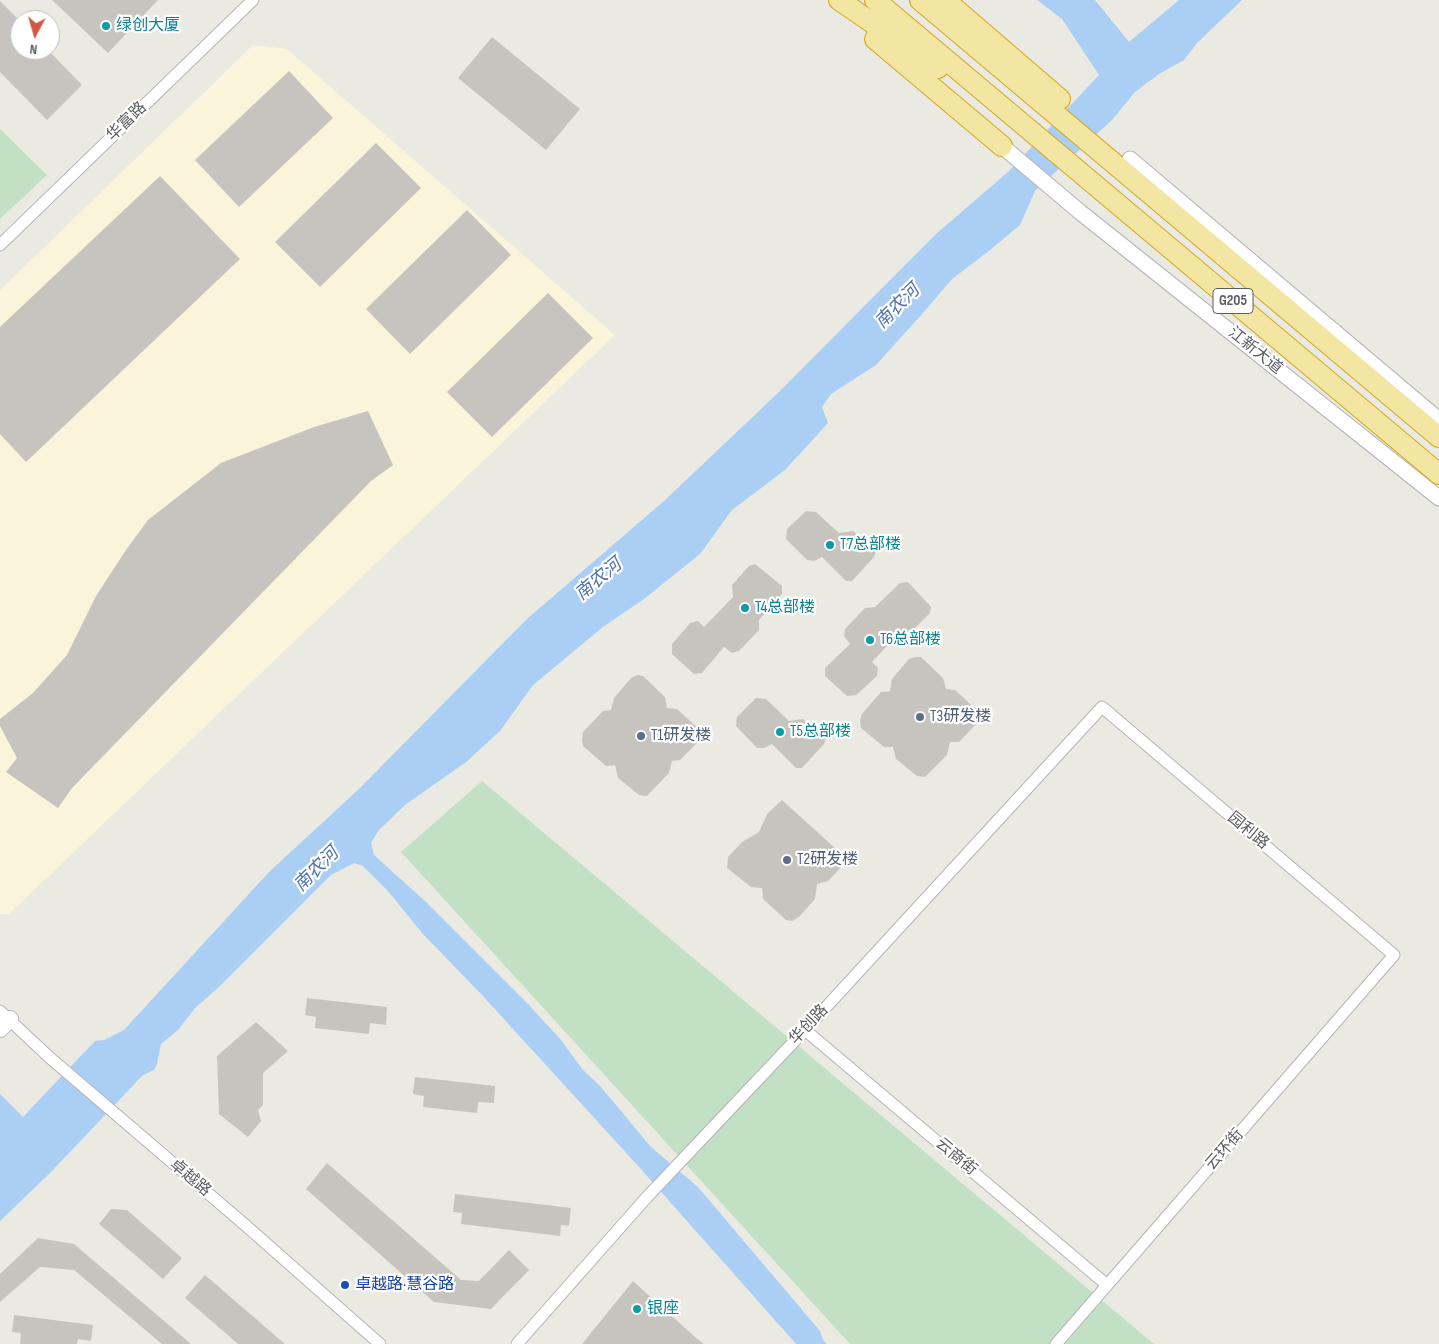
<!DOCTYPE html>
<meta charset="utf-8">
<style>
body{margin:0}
#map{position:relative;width:1439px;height:1344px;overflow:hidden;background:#ebeae2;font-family:"Sofia Sans Condensed",sans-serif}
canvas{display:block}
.north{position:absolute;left:10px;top:10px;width:50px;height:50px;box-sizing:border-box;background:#fff;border:1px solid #bdbec0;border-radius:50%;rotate:186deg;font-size:14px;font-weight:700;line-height:20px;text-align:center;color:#5b5d61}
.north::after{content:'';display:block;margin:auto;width:18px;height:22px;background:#d35741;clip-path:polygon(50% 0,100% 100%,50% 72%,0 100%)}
</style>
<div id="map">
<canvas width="1439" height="1344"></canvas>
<div class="north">N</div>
</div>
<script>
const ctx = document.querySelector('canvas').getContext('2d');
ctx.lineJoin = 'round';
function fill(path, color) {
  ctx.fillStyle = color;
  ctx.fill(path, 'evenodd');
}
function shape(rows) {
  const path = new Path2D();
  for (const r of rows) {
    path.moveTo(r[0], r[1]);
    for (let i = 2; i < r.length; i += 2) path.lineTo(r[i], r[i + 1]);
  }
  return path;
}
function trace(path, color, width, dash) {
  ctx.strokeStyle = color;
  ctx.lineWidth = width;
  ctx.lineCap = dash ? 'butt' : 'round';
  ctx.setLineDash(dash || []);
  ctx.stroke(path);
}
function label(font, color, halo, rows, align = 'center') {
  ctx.font = font + ' "Sofia Sans Condensed","Noto Sans SC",sans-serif';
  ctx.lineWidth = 4.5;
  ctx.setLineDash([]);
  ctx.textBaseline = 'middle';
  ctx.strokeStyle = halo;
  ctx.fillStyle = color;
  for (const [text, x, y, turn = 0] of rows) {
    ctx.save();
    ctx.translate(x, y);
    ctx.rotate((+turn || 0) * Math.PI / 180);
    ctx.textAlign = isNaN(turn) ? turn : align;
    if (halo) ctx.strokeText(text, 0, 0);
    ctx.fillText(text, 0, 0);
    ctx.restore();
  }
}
fill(shape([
 [253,45,287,49,615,335,9,914,0,914,0,290]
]), '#f9f4da');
fill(shape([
 [0,129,47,175,0,219],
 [482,781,1154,1344,850,1344,401,852]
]), '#c2e0c4');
fill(shape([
 [1037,0,1095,0,1129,42,1179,0,1242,0,1197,43,1184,60,1159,74,1135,92,1112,120,1035,191,1020,225,989,251,952,279,923,313,876,365,831,394,822,407,828,423,785,470,732,510,700,554,644,599,603,627,533,685,500,731,466,762,405,805,379,830,371,843,374,855,425,901,529,1005,561,1040,583,1070,601,1087,651,1147,698,1187,820,1331,823,1340,827,1344,796,1344,640,1168,481,994,422,933,388,891,363,866,354,863,331,875,219,987,196,1007,178,1030,161,1044,157,1064,154,1070,143,1075,50,1173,0,1221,0,1094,23,1117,95,1041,104,1040,124,1030,270,871,358,790,528,618,664,501,780,391,936,234,1008,172,1099,75,1062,19]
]), '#aacef4');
fill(shape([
 [52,0,158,0,108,53],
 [0,1,20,21,20,50,48,50,82,85,47,120,0,72],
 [492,37,580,109,546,150,458,78],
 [289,71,333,118,239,207,195,160],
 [376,143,421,188,320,287,275,242],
 [160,176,240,259,26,462,0,434,0,327],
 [467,210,511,255,410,354,366,309],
 [548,293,593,338,492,437,447,392],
 [368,411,393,465,371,481,72,788,58,808,6,772,17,758,0,726,0,719,33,693,67,655,96,596,126,550,148,520,221,463,314,427],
 [806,511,816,512,839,533,853,531,876,551,874,557,852,581,846,581,822,557,814,561,807,560,786,539,787,529],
 [755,564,782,586,782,594,759,620,759,630,739,651,732,653,724,647,702,673,694,674,672,654,672,644,690,623,698,621,704,627,733,597,732,585,749,566],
 [908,582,931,607,930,613,911,632,900,632,872,662,878,668,877,676,856,695,847,696,825,676,825,668,850,644,844,636,845,629,865,608,875,607,900,583],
 [915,657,921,657,943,678,946,689,955,690,978,711,979,721,959,742,950,742,947,755,925,777,917,776,896,759,893,747,884,747,861,728,860,721,862,714,881,692,890,691,892,679,909,659],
 [637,675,643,676,665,697,667,708,677,709,699,729,701,739,680,760,672,761,669,773,647,796,639,795,618,778,615,765,606,766,583,746,582,740,583,732,603,711,611,710,614,698,631,678],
 [756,698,766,699,789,721,803,719,826,738,824,744,802,768,796,768,772,744,764,748,757,748,736,726,737,717],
 [782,800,846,858,845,863,828,881,817,884,815,899,799,917,792,921,786,920,763,899,762,888,751,887,727,868,728,857,742,842,759,832,767,814],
 [307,998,387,1007,386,1025,370,1023,369,1034,315,1028,316,1017,305,1015],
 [256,1022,288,1051,263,1073,263,1105,258,1110,261,1121,248,1137,219,1114,217,1056],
 [415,1077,495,1086,494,1103,478,1102,477,1113,423,1107,424,1096,413,1094],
 [327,1163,461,1280,479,1281,509,1250,529,1270,491,1309,434,1302,306,1189],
 [455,1194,571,1208,569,1226,561,1225,560,1236,461,1224,462,1213,453,1212],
 [111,1209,127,1210,182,1258,163,1279,99,1224],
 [38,1238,74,1244,191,1344,162,1344,74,1270,40,1267,0,1302,0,1274],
 [205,1275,285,1344,238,1344,185,1298],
 [633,1281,695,1337,704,1344,582,1344],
 [14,1315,93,1325,91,1341,78,1339,77,1344,20,1344,21,1333,12,1332]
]), '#c7c4bf');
const minor = shape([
 [0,245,253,0],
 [0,1011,49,1057,244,1224,380,1344],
 [805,1030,1107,1285],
 [517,1344,647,1197,805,1030,1102,707,1394,955,1056,1344]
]);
const tertiary = shape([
 [1002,146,1080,212,1439,498],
 [1130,159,1439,420]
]);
const secondary = shape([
 [0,1029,10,1019]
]);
const trunk = shape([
 [839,0,938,68],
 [875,0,1439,474],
 [920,0,1439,437],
 [945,0,1060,99],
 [875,39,1002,146]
]);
trace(minor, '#b3b4b8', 13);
trace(tertiary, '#b3b4b8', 17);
trace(secondary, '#b4b6bb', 18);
trace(trunk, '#d2a71c', 22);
trace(minor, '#fff', 11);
trace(tertiary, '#fff', 15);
trace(secondary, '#fff', 16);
trace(trunk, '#f2e6a2', 20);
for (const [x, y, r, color] of [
 [106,26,5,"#0f9aa8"],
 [830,545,5,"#0f9aa8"],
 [745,608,5,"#0f9aa8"],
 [870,640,5,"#0f9aa8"],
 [920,717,5,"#5c6f8a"],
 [780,732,5,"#0f9aa8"],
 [641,736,5,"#5c6f8a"],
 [787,860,5,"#5c6f8a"],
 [345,1285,5,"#1a4fb4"],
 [637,1309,5,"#0f9aa8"]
]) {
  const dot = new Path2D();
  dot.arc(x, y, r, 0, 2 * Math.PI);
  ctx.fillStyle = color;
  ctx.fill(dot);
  trace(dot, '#fff', 2);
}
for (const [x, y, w] of [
 [1233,301,40]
]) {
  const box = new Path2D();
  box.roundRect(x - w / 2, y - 12.5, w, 25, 4);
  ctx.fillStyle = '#fff';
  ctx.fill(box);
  trace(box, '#5b5d61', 1);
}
label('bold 15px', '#5b5d61', null, [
 ["G205",1233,301]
]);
label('16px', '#0d838f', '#fff', [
 ["绿创大厦",116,26],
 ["T7总部楼",840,545],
 ["T4总部楼",755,608],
 ["T6总部楼",880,640],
 ["T5总部楼",790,732],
 ["银座",647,1309]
], 'left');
label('16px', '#5b5d61', '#fff', [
 ["华富路",127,122,-44],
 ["江新大道",1255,351,39],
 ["园利路",1248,831,40],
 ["华创路",809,1025,-47],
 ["云环街",1225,1150,-49],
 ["云商街",956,1157,40],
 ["卓越路",190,1178,40]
]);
label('16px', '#4e5e75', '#fff', [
 ["T3研发楼",930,717],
 ["T1研发楼",651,736],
 ["T2研发楼",797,860]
], 'left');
label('16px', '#164399', '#fff', [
 ["卓越路·慧谷路",355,1285]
], 'left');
label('italic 18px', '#4e74ab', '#fff', [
 ["南农河",898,307,-45],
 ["南农河",599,580,-40],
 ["南农河",317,870,-45]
]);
</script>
